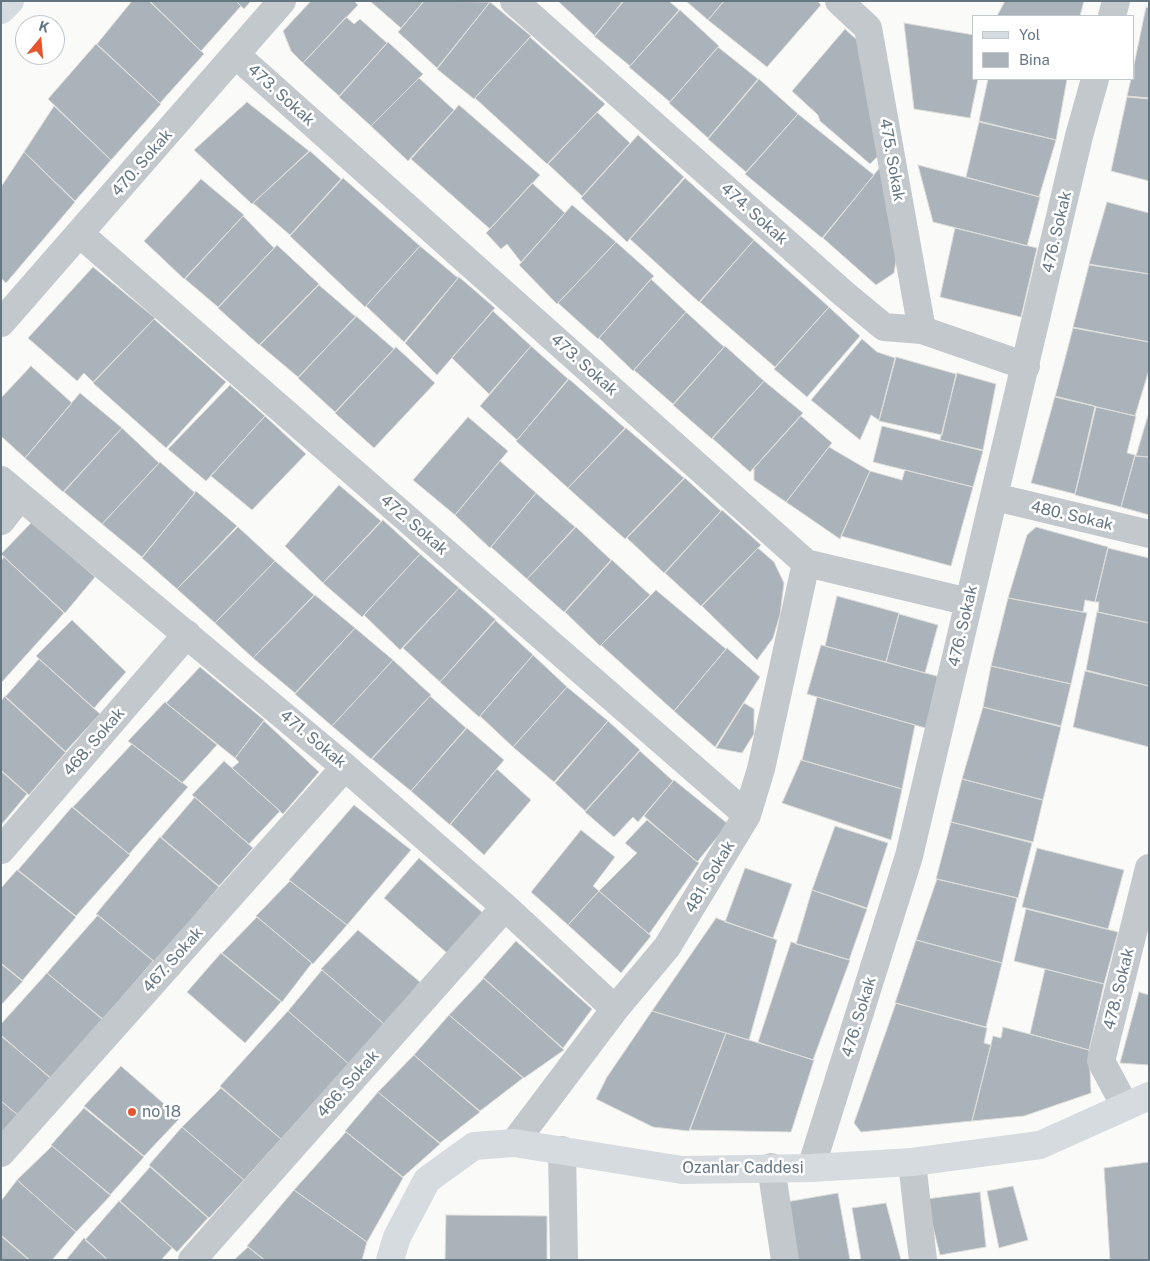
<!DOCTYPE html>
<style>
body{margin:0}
#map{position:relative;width:1150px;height:1261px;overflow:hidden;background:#fafaf8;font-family:"Public Sans",sans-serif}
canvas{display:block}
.frame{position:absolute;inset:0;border:2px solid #657683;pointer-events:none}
.legend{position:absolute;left:972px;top:15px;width:162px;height:65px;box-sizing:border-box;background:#fff;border:1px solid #c1c8cd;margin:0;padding:6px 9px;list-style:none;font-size:15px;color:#657683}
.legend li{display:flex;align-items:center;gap:10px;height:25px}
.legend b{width:25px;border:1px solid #c1c8cd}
.north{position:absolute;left:15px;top:15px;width:50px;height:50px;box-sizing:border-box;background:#fff;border:1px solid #c1c8cd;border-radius:50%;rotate:17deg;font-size:14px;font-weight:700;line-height:20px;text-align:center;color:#657683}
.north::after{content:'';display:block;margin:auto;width:18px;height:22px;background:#e4572e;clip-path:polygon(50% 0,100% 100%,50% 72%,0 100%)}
</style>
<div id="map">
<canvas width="1150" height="1261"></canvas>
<div class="frame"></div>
<ul class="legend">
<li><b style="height:6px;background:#d6dbdf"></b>Yol</li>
<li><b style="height:14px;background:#aab3b9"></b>Bina</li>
</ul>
<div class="north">K</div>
</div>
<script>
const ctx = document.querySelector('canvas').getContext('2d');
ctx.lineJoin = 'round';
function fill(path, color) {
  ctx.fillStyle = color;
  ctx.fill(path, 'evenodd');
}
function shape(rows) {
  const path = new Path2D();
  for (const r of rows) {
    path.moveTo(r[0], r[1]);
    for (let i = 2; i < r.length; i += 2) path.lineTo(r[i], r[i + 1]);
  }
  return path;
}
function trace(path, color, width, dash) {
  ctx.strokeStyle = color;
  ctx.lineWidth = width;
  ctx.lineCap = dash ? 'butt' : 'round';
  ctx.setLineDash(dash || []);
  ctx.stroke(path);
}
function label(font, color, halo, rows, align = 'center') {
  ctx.font = font + ' "Public Sans",sans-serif';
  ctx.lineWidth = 5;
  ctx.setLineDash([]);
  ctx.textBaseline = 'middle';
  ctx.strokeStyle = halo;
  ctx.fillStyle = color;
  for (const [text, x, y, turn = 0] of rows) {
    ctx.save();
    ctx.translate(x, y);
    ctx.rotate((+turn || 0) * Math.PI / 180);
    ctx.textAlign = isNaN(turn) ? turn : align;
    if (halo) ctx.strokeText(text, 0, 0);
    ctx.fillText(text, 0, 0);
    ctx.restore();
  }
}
const building = shape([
 [132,1,149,1,204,54,160,103,97,44,132,1],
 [150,1,236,1,241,6,201,51,150,1],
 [236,1,251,1,244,9,236,1],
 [311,1,354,1,358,5,303,63,291,51,283,31,311,1],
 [370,1,424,1,401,28,370,1],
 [424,1,490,2,437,68,398,32,424,1],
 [558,1,623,1,595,36,558,1],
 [624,1,669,1,679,10,630,66,594,36,624,1],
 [686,1,724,1,708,20,686,1],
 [724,1,817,1,821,5,767,67,708,20,724,1],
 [1005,1,1084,1,1080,16,997,16,1005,1],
 [490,2,531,36,474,99,437,69,490,2],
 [1146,7,1149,8,1149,98,1127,96,1131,79,1134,79,1134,65,1146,7],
 [680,10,719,46,670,102,629,67,680,10],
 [346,17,354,24,360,19,387,43,339,96,303,63,346,17],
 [904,23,974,35,974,79,978,79,970,118,914,109,904,23],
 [845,29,857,40,879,155,870,164,820,121,818,115,792,91,845,29],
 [530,37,605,104,547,164,475,98,530,37],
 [388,42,423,74,371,126,339,97,388,42],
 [96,44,161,104,111,160,48,99,96,44],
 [718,47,758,79,708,138,669,103,718,47],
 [419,78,454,110,408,161,371,126,419,78],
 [759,79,798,114,746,172,708,139,759,79],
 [988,79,1067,79,1056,140,979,121,988,79],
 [1127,97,1149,99,1149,181,1111,171,1127,97],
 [247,102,309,151,252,204,194,150,247,102],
 [459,105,540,175,490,229,411,159,459,105],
 [54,106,111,160,75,201,24,152,54,106],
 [597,112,630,143,582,196,548,164,597,112],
 [798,114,874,175,822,238,745,174,798,114],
 [979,122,1056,140,1039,197,966,177,979,122],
 [638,135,684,177,627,242,581,198,638,135],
 [310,151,341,179,290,235,253,203,310,151],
 [24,152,75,202,6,283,1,278,1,187,24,152],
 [918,165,1040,197,1027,246,933,222,918,165],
 [881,166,897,255,894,273,876,285,823,238,881,166],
 [343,178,420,246,365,307,290,236,343,178],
 [685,178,754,240,699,302,630,239,685,178],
 [201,179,244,215,184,279,144,241,201,179],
 [532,183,565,213,521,262,507,244,501,249,486,233,532,183],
 [1107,202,1149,213,1149,274,1089,264,1107,202],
 [572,205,616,242,557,304,519,265,572,205],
 [243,216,274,248,218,307,185,279,243,216],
 [955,228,1037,248,1021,317,940,297,955,228],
 [754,240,829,307,775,367,700,302,754,240],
 [616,242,654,276,598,339,558,303,616,242],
 [277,245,319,284,259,345,218,308,277,245],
 [420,246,458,278,404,342,366,306,420,246],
 [1089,265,1149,274,1149,342,1073,327,1089,265],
 [93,267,155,318,93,382,84,373,77,381,28,338,93,267],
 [459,277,495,308,437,375,405,343,459,277],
 [651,279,686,312,633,371,599,338,651,279],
 [319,285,356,317,298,377,260,345,319,285],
 [829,307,860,336,807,397,774,369,829,307],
 [493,311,531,346,489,394,452,358,493,311],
 [686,312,724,347,673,404,634,370,686,312],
 [356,316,394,349,335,412,298,378,356,316],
 [154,319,226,382,166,448,93,383,154,319],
 [1073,328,1149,342,1149,370,1135,416,1055,397,1073,328],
 [862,339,877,352,895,358,879,420,871,415,860,440,811,400,862,339],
 [531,346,568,379,517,440,480,406,531,346],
 [725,346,764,381,712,439,673,405,725,346],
 [396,347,435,383,374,448,335,413,396,347],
 [896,357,956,374,942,435,879,421,896,357],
 [31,366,72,403,25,458,1,436,1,398,31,366],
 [957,373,996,384,983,450,940,440,957,373],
 [569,379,625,428,568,488,516,441,569,379],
 [764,381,803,413,750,472,712,438,764,381],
 [230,385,265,416,206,481,168,449,230,385],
 [80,393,122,428,63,492,25,458,80,393],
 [1055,396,1095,406,1075,494,1031,483,1055,396],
 [1096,407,1136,416,1127,453,1135,455,1121,507,1075,495,1096,407],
 [1149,412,1149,457,1136,456,1149,412],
 [265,416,306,454,252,510,211,476,265,416],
 [801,416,832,443,786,502,754,480,754,468,801,416],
 [468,417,508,451,455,515,413,480,468,417],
 [882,426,983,451,973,487,873,462,882,426],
 [122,428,159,463,102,524,64,492,122,428],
 [626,428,684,478,625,539,568,488,626,428],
 [829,447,870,471,840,539,786,502,829,447],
 [1135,456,1149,457,1149,515,1121,507,1135,456],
 [500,461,536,493,490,548,455,515,500,461],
 [160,462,195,493,142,557,102,524,160,462],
 [905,470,973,487,951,566,841,536,870,471,902,480,905,470],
 [685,478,721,511,664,573,627,538,685,478],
 [339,485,381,521,323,583,285,546,339,485],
 [196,491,237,526,177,589,142,558,196,491],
 [536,493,575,527,527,579,491,547,536,493],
 [722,510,761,545,701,606,665,573,722,510],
 [383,520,420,554,362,617,323,583,383,520],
 [32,522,95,577,65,613,1,554,32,522],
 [238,527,275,561,215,623,177,589,238,527],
 [576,527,611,560,564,612,527,579,576,527],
 [1036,527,1108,547,1095,602,1085,600,1083,612,1008,598,1027,535,1036,527],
 [758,548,774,562,784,583,780,615,773,638,757,660,702,606,758,548],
 [1108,548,1149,558,1149,623,1098,612,1099,602,1095,602,1108,548],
 [420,554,459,588,400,650,364,615,420,554],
 [4,557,64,613,1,683,1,561,4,557],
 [612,560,650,595,600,646,565,612,612,560],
 [275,561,314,595,253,658,215,623,275,561],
 [459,588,496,620,440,682,403,648,459,588],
 [656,590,726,649,674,711,601,645,656,590],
 [315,595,355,628,295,693,253,658,315,595],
 [837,596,899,613,886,662,825,646,837,596],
 [1008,598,1087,613,1071,684,991,666,1008,598],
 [1097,612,1149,623,1149,686,1086,670,1097,612],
 [899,614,938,625,925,673,886,662,899,614],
 [72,620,126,672,94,708,36,656,72,620],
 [495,620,533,655,479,717,440,682,495,620],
 [355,628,393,660,332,726,295,694,355,628],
 [821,645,944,678,929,729,807,694,821,645],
 [727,648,760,677,715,747,674,711,727,648],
 [533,655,567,687,513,747,480,716,533,655],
 [39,659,100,714,65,752,5,697,39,659],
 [393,660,431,695,371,759,332,726,393,660],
 [991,666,1071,684,1061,726,983,707,991,666],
 [200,667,264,720,235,758,166,703,200,667],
 [1085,671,1149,686,1149,747,1073,727,1085,671],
 [567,687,608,721,554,782,513,747,567,687],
 [5,696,66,752,29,795,1,770,1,701,5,696],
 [430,696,466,728,411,791,372,759,430,696],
 [817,697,915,725,902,789,802,760,817,697],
 [165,702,217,745,182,783,128,741,165,702],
 [744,703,754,709,754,734,742,753,716,748,744,703],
 [983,707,1061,727,1043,800,962,779,983,707],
 [264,721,319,772,283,814,232,768,239,762,235,758,264,721],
 [608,721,640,750,585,811,555,783,608,721],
 [467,728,504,760,450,825,411,791,467,728],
 [132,744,188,787,129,854,73,807,132,744],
 [640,751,673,781,638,822,633,817,614,837,585,812,640,751],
 [801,760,902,789,891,840,782,803,801,760],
 [224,761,280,811,249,844,192,795,224,761],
 [497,769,531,800,484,855,450,824,497,769],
 [1,771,27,794,1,825,1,771],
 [962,779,1043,800,1033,842,951,822,962,779],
 [674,780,728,824,697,862,644,816,674,780],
 [195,797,253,848,219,886,161,837,195,797],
 [354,805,411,850,347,925,289,880,354,805],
 [72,807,130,855,76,916,18,870,72,807],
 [647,820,699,863,649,934,599,891,637,853,625,843,647,820],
 [951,822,1032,843,1018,898,936,879,951,822],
 [835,826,888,843,867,908,812,890,835,826],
 [581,830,615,857,593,886,599,891,568,925,531,892,581,830],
 [160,837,219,887,155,962,96,914,160,837],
 [1037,848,1124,870,1108,929,1022,907,1037,848],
 [419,858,483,913,447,953,384,898,419,858],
 [745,868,792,884,773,938,725,922,745,868],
 [17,870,76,917,22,981,1,964,1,888,17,870],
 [937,879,1017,898,1002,963,916,940,937,879],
 [290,881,347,925,313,964,256,916,290,881],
 [812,890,867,909,849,960,796,944,812,890],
 [599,891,651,936,621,973,568,925,599,891],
 [1026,909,1118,932,1104,984,1014,961,1026,909],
 [98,915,153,961,103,1020,47,973,98,915],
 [257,917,312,963,282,1002,222,953,257,917],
 [716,918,777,940,749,1040,652,1011,716,918],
 [358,930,420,982,385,1025,321,969,358,930],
 [916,940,1002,963,986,1027,895,1003,916,940],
 [516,941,592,1009,563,1048,483,978,516,941],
 [791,942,850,960,813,1060,758,1042,791,942],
 [221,953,281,1002,245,1043,187,992,221,953],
 [1,963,23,981,1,1005,1,963],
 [1045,969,1104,984,1089,1050,1030,1034,1045,969],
 [322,970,384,1024,350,1065,288,1011,322,970],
 [47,973,104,1020,50,1078,1,1035,1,1024,47,973],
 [484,978,564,1050,524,1078,449,1015,484,978],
 [1139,992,1149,995,1149,1065,1120,1063,1139,992],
 [896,1003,987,1028,984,1043,991,1045,972,1121,861,1132,854,1123,896,1003],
 [288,1011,349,1064,281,1139,220,1086,288,1011],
 [652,1011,726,1033,689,1131,653,1127,596,1099,607,1077,652,1011],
 [449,1015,523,1078,480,1111,414,1055,449,1015],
 [1003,1027,1089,1050,1091,1093,1024,1116,972,1121,993,1036,1001,1038,1003,1027],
 [726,1033,814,1060,791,1132,690,1130,726,1033],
 [1,1036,51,1078,19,1116,1,1101,1,1036],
 [414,1055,480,1112,440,1143,378,1092,414,1055],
 [121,1066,180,1118,144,1156,84,1106,121,1066],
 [221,1088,281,1139,244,1180,182,1127,221,1088],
 [378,1092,440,1144,403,1177,345,1131,378,1092],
 [1,1101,19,1116,1,1135,1,1101],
 [84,1108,144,1157,110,1195,51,1145,84,1108],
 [182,1127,244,1180,209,1218,149,1165,182,1127],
 [346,1132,403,1178,367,1242,294,1190,346,1132],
 [52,1146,111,1195,76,1232,17,1180,52,1146],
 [1149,1162,1149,1260,1110,1260,1104,1168,1149,1162],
 [150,1167,208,1218,177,1252,120,1201,150,1167],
 [17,1180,76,1232,52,1260,30,1260,1,1235,1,1201,17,1180],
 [1013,1186,1028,1240,999,1248,987,1191,1013,1186],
 [294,1190,367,1242,362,1260,265,1260,247,1246,294,1190],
 [980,1192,986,1247,940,1255,926,1199,980,1192],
 [838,1193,850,1260,796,1260,786,1202,838,1193],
 [119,1201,172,1248,161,1260,108,1260,85,1240,119,1201],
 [886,1203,901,1260,861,1260,852,1208,886,1203],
 [446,1215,547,1216,547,1260,445,1260,446,1215],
 [1,1236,29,1260,1,1260,1,1236],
 [84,1238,108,1260,66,1260,84,1238],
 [248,1247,264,1260,234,1260,248,1247]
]);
fill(building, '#aab3b9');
trace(building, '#dcdcda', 1);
trace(shape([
 [514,1,844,294,884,327,922,330,1026,366],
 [839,1,868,28,922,330],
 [1112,16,1116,1],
 [236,55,806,563,969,602],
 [80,234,747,815],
 [1,323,282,1],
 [1,480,345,767,505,907,615,1009],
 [995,497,1149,534],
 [1,521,20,497],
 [1,850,187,634],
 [1125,1106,1101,1061,1149,868],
 [514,1143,615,1009,667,947,747,815,761,769,806,563],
 [562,1150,564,1260],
 [1,1153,345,767],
 [912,1162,923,1260],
 [771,1167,785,1260],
 [811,1168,909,856,1079,136,1095,79],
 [192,1260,505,907]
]), '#c3c8cc', 28);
trace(shape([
 [390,1260,397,1237,427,1180,474,1146,514,1143,682,1170,811,1168,912,1162,1040,1145,1149,1096]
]), '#d6dbdf', 28);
trace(shape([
 [1,10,10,1]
]), '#d6dbdf', 28);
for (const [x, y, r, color] of [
 [132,1112,5,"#e4572e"]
]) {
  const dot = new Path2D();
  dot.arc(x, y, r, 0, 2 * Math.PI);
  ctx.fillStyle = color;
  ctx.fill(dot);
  trace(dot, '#fff', 2);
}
label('16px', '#657683', '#fff', [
 ["473. Sokak",281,95,42],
 ["475. Sokak",892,160,80],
 ["470. Sokak",142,163,-49],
 ["474. Sokak",754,214,42],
 ["476. Sokak",1057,232,-77],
 ["473. Sokak",584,365,42],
 ["480. Sokak",1072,516,13],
 ["472. Sokak",414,525,41],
 ["476. Sokak",963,626,-77],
 ["471. Sokak",313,739,40],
 ["468. Sokak",94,742,-49],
 ["481. Sokak",710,877,-59],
 ["467. Sokak",173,960,-48],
 ["478. Sokak",1119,989,-76],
 ["476. Sokak",859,1017,-73],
 ["466. Sokak",348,1084,-48],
 ["Ozanlar Caddesi",743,1168]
]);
label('16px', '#657683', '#fff', [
 ["no 18",142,1112]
], 'left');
</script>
